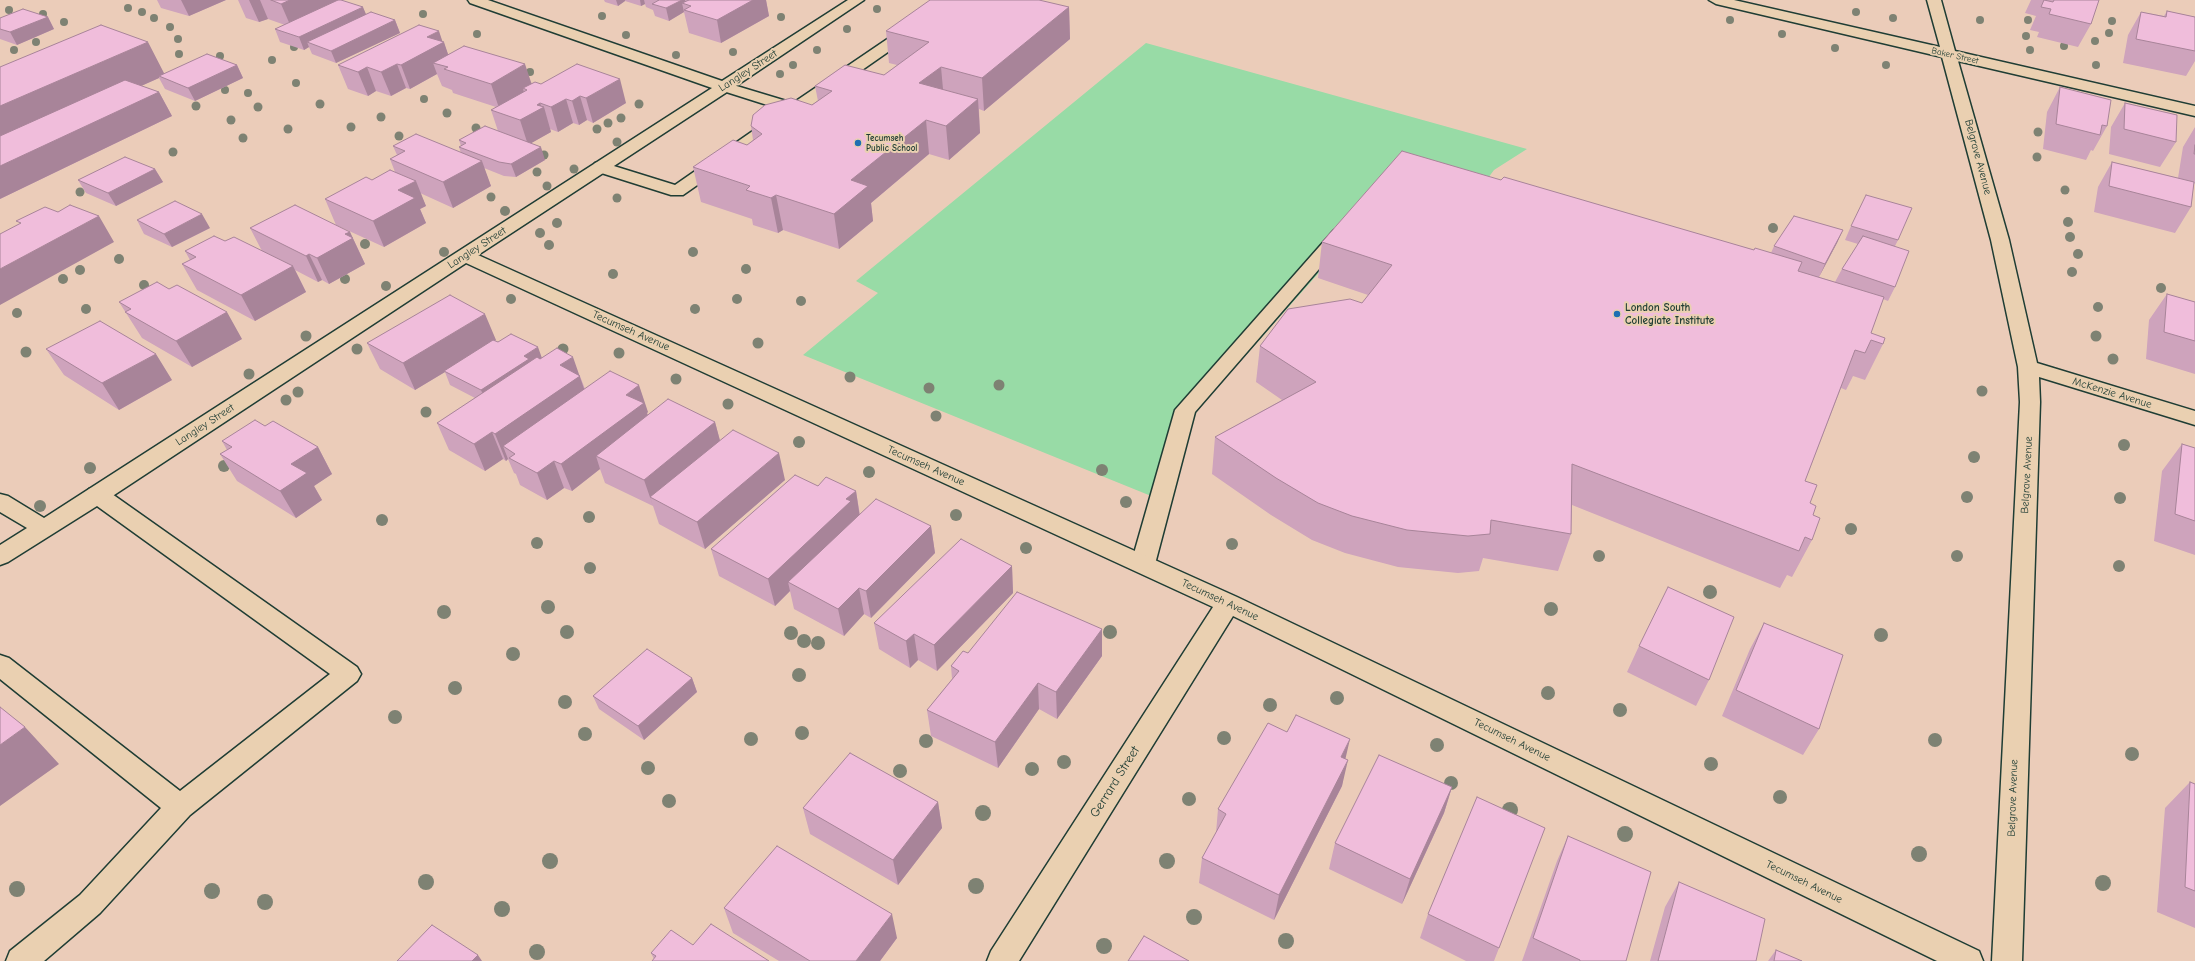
<!DOCTYPE html>
<style>
body{margin:0}
canvas{display:block;background:#ebccb9}
</style>
<canvas width="2195" height="961"></canvas>
<script>
const ctx = document.querySelector('canvas').getContext('2d');
ctx.lineJoin = 'round';
function fill(path, color) {
  ctx.fillStyle = color;
  ctx.fill(path, 'evenodd');
}
function shape(rows) {
  const path = new Path2D();
  for (const r of rows) {
    path.moveTo(r[0], r[1]);
    for (let i = 2; i < r.length; i += 2) path.lineTo(r[i], r[i + 1]);
  }
  return path;
}
function trace(path, color, width, dash) {
  ctx.strokeStyle = color;
  ctx.lineWidth = width;
  ctx.lineCap = dash ? 'butt' : 'round';
  ctx.setLineDash(dash || []);
  ctx.stroke(path);
}
function label(font, color, halo, rows, align = 'center') {
  ctx.font = font + ' "Comic Neue",sans-serif';
  ctx.lineWidth = 4;
  ctx.setLineDash([]);
  ctx.textBaseline = 'middle';
  ctx.strokeStyle = halo;
  ctx.fillStyle = color;
  for (const [text, x, y, turn = 0] of rows) {
    ctx.save();
    ctx.translate(x, y);
    ctx.rotate((+turn || 0) * Math.PI / 180);
    ctx.textAlign = isNaN(turn) ? turn : align;
    if (halo) ctx.strokeText(text, 0, 0);
    ctx.fillText(text, 0, 0);
    ctx.restore();
  }
}
fill(shape([
 [1146,43,1527,149,1494,170,1485,182,1396,186,1173,437,1161,500,803,355,878,293,856,281]
]), '#98dba6');
const service = shape([
 [913,24,918,25,920,28,918,31,683,195,671,195,595,171,593,167,595,163,601,162,675,185,783,110,720,90,717,87,720,84,730,84,793,103,908,25,913,24],
 [1340,229,1346,230,1349,234,1346,238,1195,412,1155,564,1151,570,1143,573,1135,570,1131,564,1175,410,1334,230,1340,229],
 [97,487,105,489,357,667,361,674,357,681,190,815,100,913,44,961,6,961,10,951,80,895,161,808,0,679,0,655,9,658,180,791,330,674,97,506,8,562,0,565,0,545,27,528,0,512,0,494,8,496,44,518,89,489,97,487]
]);
const minor = shape([
 [468,0,488,0,722,81,848,0,864,0,730,90,478,255,1237,597,1979,951,1983,961,1937,961,1233,616,1019,961,987,961,991,951,1213,607,466,263,105,501,97,503,89,501,86,495,89,489,712,88,470,3,468,0],
 [1709,0,1734,0,1940,47,1927,0,1941,0,1955,51,2195,106,2195,116,1958,61,2009,240,2037,363,2195,411,2195,425,2039,377,2040,402,2022,961,1992,961,2020,402,2018,367,1991,240,1942,57,1716,4,1709,0]
]);
trace(service, '#1f3d34', 3);
trace(minor, '#1f3d34', 3);
fill(service, '#ead0b1');
fill(minor, '#ead0b1');
ctx.fillStyle = '#7e8273';
for (const [x, y, r] of [
 [128,8,4],
 [877,9,4],
 [9,10,4],
 [142,12,4],
 [1856,12,4],
 [43,14,4],
 [423,14,4],
 [602,16,4],
 [781,17,4],
 [154,18,4],
 [1893,18,4],
 [1730,20,4],
 [1980,20,4],
 [2028,20,4],
 [2112,21,4],
 [64,22,4],
 [170,27,4],
 [847,29,4],
 [2109,33,4],
 [477,34,4],
 [1782,34,4],
 [626,35,4],
 [2026,36,4],
 [178,39,4],
 [2095,41,4],
 [36,42,4],
 [2064,46,4],
 [294,47,4],
 [1835,48,4],
 [14,50,4],
 [817,50,4],
 [2030,50,4],
 [733,52,4],
 [179,54,4],
 [676,55,4],
 [220,56,4],
 [272,60,4],
 [793,65,4],
 [1886,65,4],
 [2096,65,4],
 [530,72,4],
 [780,74,4],
 [296,83,4],
 [225,90,4],
 [248,93,4],
 [424,99,4],
 [320,104,4.5],
 [639,104,4.5],
 [196,106,4.5],
 [258,107,4.5],
 [447,113,4.5],
 [381,117,4.5],
 [621,118,4.5],
 [231,120,4.5],
 [608,123,4.5],
 [351,127,4.5],
 [476,128,4.5],
 [288,129,4.5],
 [597,129,4.5],
 [2038,132,4.5],
 [399,136,4.5],
 [243,138,4.5],
 [617,142,4.5],
 [173,152,4.5],
 [544,155,4.5],
 [2037,157,4.5],
 [574,169,4.5],
 [537,172,4.5],
 [547,186,4.5],
 [2065,190,4.5],
 [80,192,4.5],
 [491,197,4.5],
 [617,198,4.5],
 [505,211,5],
 [2068,222,5],
 [557,223,5],
 [1773,228,5],
 [540,233,5],
 [2070,237,5],
 [365,244,5],
 [549,245,5],
 [444,252,5],
 [693,252,5],
 [2078,254,5],
 [119,259,5],
 [746,269,5],
 [80,270,5],
 [2072,272,5],
 [613,274,5],
 [63,279,5],
 [345,279,5],
 [144,285,5],
 [386,286,5],
 [2161,288,5],
 [511,299,5],
 [737,299,5],
 [801,301,5],
 [2098,307,5],
 [86,309,5],
 [695,309,5],
 [17,313,5],
 [306,336,5.5],
 [2096,336,5.5],
 [758,343,5.5],
 [357,349,5.5],
 [563,349,5.5],
 [26,352,5.5],
 [619,353,5.5],
 [2113,359,5.5],
 [249,374,5.5],
 [850,377,5.5],
 [676,379,5.5],
 [999,385,5.5],
 [929,388,5.5],
 [1982,391,5.5],
 [298,392,5.5],
 [286,400,5.5],
 [728,404,5.5],
 [426,412,5.5],
 [936,416,5.5],
 [799,442,6],
 [2124,445,6],
 [1974,457,6],
 [224,466,6],
 [90,468,6],
 [1102,470,6],
 [869,472,6],
 [1967,497,6],
 [2120,498,6],
 [1126,502,6],
 [40,506,6],
 [956,515,6],
 [589,517,6],
 [382,520,6],
 [1851,529,6],
 [537,543,6],
 [1232,544,6],
 [1026,548,6],
 [1599,556,6],
 [1957,556,6],
 [2119,566,6],
 [590,568,6],
 [1710,592,7],
 [548,607,7],
 [1551,609,7],
 [444,612,7],
 [567,632,7],
 [1110,632,7],
 [791,633,7],
 [1881,635,7],
 [804,641,7],
 [818,643,7],
 [513,654,7],
 [799,675,7],
 [455,688,7],
 [1548,693,7],
 [1337,698,7],
 [565,702,7],
 [1270,705,7],
 [1620,710,7],
 [395,717,7],
 [802,733,7],
 [585,734,7],
 [1224,738,7],
 [751,739,7],
 [1935,740,7],
 [926,741,7],
 [1437,745,7],
 [2132,754,7],
 [1064,762,7],
 [1711,764,7],
 [648,768,7],
 [1032,769,7],
 [900,771,7],
 [1451,783,7],
 [1780,797,7],
 [1189,799,7],
 [669,801,7],
 [1510,810,8],
 [983,813,8],
 [1625,834,8],
 [1919,854,8],
 [550,861,8],
 [1167,861,8],
 [426,882,8],
 [2103,883,8],
 [976,886,8],
 [17,889,8],
 [212,891,8],
 [265,902,8],
 [502,909,8],
 [1194,917,8],
 [1286,941,8],
 [1104,946,8],
 [537,952,8]
]) {
  ctx.beginPath();
  ctx.arc(x, y, r, 0, 2 * Math.PI);
  ctx.fill();
}
fill(shape([
 [157,0,226,0,189,16,161,8],
 [238,0,342,0,366,14,395,20,400,33,336,63,312,54,309,47,304,50,280,42,275,29,285,25,268,19,259,22,246,18],
 [604,0,766,0,769,16,721,43,689,33,684,12,669,21,655,16,653,10,646,7,645,4,641,6,625,1,618,6,605,2],
 [2031,0,2099,0,2091,24,2078,47,2037,37,2039,32,2030,30,2036,16,2025,13],
 [1069,7,1070,39,984,111,979,109,980,133,949,160,929,154,871,203,873,221,839,249,783,230,778,233,753,225,752,219,701,202,693,167,747,145,753,140,751,126,812,105,818,101,815,86,884,75,897,65,889,63,886,31],
 [2167,11,2195,17,2195,61,2186,76,2123,63,2128,35,2141,12,2164,16],
 [48,17,54,29,17,45,0,39,0,18],
 [443,42,448,54,532,83,541,84,626,103,593,123,587,120,579,125,573,123,558,132,550,129,551,132,531,143,545,160,516,177,504,176,484,168,491,186,453,208,420,193,426,206,420,209,426,223,384,247,336,225,325,199,372,180,395,172,390,159,397,155,393,146,461,153,459,147,461,146,459,140,498,131,491,110,496,107,453,93,452,90,442,86,437,74,410,89,406,88,391,96,376,91,368,96,348,89,338,65],
 [237,65,243,78,195,101,165,89,159,78,141,86,159,92,172,116,0,199,0,67,164,74],
 [2060,87,2107,126,2093,151,2091,150,2086,160,2043,149,2047,112],
 [2125,103,2176,142,2160,167,2109,154,2111,127],
 [2195,127,2195,184,2194,183,2191,207,2175,233,2094,212,2098,187,2112,162,2178,178,2183,147],
 [155,169,163,182,116,206,86,193,78,180],
 [1501,180,1754,250,1771,253,1774,246,1843,230,1837,243,1819,277,1835,282,1842,269,1858,244,1845,240,1851,226,1898,240,1895,246,1895,287,1888,301,1883,299,1871,333,1883,344,1865,380,1853,376,1846,390,1841,388,1805,481,1813,515,1812,540,1792,577,1787,575,1780,588,1572,505,1571,534,1558,571,1483,558,1479,571,1458,573,1398,567,1345,553,1312,540,1271,515,1212,474,1215,437,1282,400,1256,382,1260,346,1362,303,1368,295,1318,278,1322,242],
 [137,220,210,228,172,247,144,234],
 [250,228,350,232,365,264,329,284,322,280,318,282,295,270,306,292,255,321,197,290,182,264,190,260,185,251,225,241,262,251],
 [2167,294,2195,302,2195,374,2146,359,2149,320],
 [119,302,242,339,192,367,142,338],
 [496,340,495,341,498,342,542,358,580,376,585,389,648,412,647,413,648,415,715,422,720,441,785,480,705,549,659,524,653,506,605,483,600,469,572,491,564,488,547,500,520,485,516,474,514,473,508,459,506,461,503,459,485,471,449,450,437,423,475,398,450,385,445,372,415,390,380,369,367,343],
 [46,349,172,380,119,410,64,375],
 [265,426,318,447,332,474,314,486,322,500,296,518,237,481,220,454,227,450,222,441],
 [2182,444,2195,448,2195,555,2154,541,2162,471],
 [818,486,856,491,860,515,931,526,935,553,871,618,864,614,844,636,794,609,790,591,775,606,719,576,711,549],
 [1012,566,1013,593,937,671,918,660,910,668,879,649,874,623],
 [1764,623,1819,729,1803,755,1722,716,1750,649],
 [1102,629,1102,656,1057,719,1039,709,998,768,931,736,927,710,952,679,951,666,968,653],
 [1639,646,1709,680,1696,706,1627,672],
 [692,678,697,692,644,740,599,709,593,696],
 [1346,759,1342,786,1274,920,1199,883,1202,858,1216,833,1218,809],
 [2190,782,2195,784,2195,928,2157,912,2165,808],
 [1452,787,1444,813,1402,904,1329,869,1335,843],
 [938,802,942,828,898,885,810,834,803,808],
 [1568,836,1626,961,1522,961,1557,861],
 [1679,882,1756,961,1650,961,1665,907],
 [724,908,897,938,880,961,779,961,733,933],
 [1428,914,1499,948,1494,961,1466,961,1420,938],
 [693,945,654,959,651,953],
 [1776,950,1802,961,1768,961]
]), '#cea3bc');
fill(shape([
 [181,0,226,0,189,16],
 [249,0,260,0,268,19,259,22],
 [290,0,342,0,291,27,281,4],
 [616,0,625,0,625,1,618,6],
 [640,0,644,0,645,4,641,6],
 [682,0,685,0,686,4,682,3,684,12,669,21,666,8],
 [753,0,766,0,769,16,721,43,717,20],
 [363,7,368,19,307,42,309,47,304,50,299,37],
 [1069,7,1070,39,984,111,982,78],
 [48,17,54,29,17,45,10,32],
 [395,20,400,33,336,63,331,51],
 [439,31,443,43,444,42,452,66,448,67,433,63,437,74,410,89,401,65,427,37],
 [148,42,165,75,159,76,159,78,0,149,0,106],
 [397,64,406,88,391,96,381,72],
 [525,64,533,88,527,90,523,88,524,93,499,108,491,84],
 [237,65,243,78,195,101,188,88],
 [367,67,376,91,368,96,358,72],
 [941,67,944,100,919,83],
 [620,79,626,103,593,123,586,98],
 [159,92,172,116,0,199,0,166],
 [580,96,587,120,579,125,572,101],
 [566,99,573,123,558,132,551,107],
 [978,99,980,133,949,160,946,126],
 [540,103,542,108,544,107,551,132,528,145,520,120,537,105],
 [926,120,929,154,871,203,873,221,839,249,834,214,851,180],
 [541,147,545,160,516,177,511,164],
 [482,161,491,186,453,208,443,182],
 [155,169,163,182,116,206,108,193],
 [416,181,426,206,420,209,426,223,384,247,373,221,398,190],
 [776,195,783,230,778,233,771,198],
 [202,214,210,228,172,247,164,234],
 [99,216,114,242,0,305,0,269],
 [1843,230,1837,243,1819,277,1825,264],
 [350,232,365,264,329,284,317,258,345,234],
 [309,254,322,280,318,282,306,256],
 [293,266,306,292,255,321,241,295],
 [227,312,242,339,192,367,176,341],
 [485,314,496,340,445,371,444,371,445,372,415,390,403,363],
 [538,347,543,361,487,405,481,390,524,356],
 [156,354,172,380,119,410,102,383],
 [573,357,589,403,515,454,503,446,508,459,506,461,495,434,560,365],
 [639,385,648,412,647,413,652,430,596,456,600,469,572,491,561,464,626,395],
 [715,422,722,448,650,497,653,506,644,480],
 [492,432,503,459,485,471,474,444],
 [318,447,332,474,314,486,322,500,296,518,280,491,291,464],
 [779,453,785,480,705,549,697,522],
 [554,461,564,488,547,500,537,473],
 [856,491,860,518,788,582,790,591,775,606,768,579,846,499],
 [931,526,935,553,871,618,866,591],
 [1012,566,1013,593,937,671,934,645],
 [859,588,864,614,844,636,838,609],
 [1102,629,1102,656,1057,719,1056,692],
 [914,634,918,660,910,668,906,641],
 [692,678,697,692,644,740,638,726],
 [1038,683,1039,709,998,768,995,742],
 [25,727,59,764,0,806,0,745],
 [1350,739,1344,765,1341,757],
 [1348,760,1342,786,1274,920,1279,895],
 [1452,787,1444,813,1402,904,1410,879],
 [938,802,942,828,898,885,893,860],
 [892,914,897,938,880,961,856,961],
 [478,955,482,961,472,961]
]), '#a88499');
const building = shape([
 [271,0,290,0,281,4,271,0],
 [338,0,341,0,363,7,299,37,275,29,338,0],
 [658,0,682,0,666,8,652,4,659,0,658,0],
 [689,0,753,0,717,20,684,10,691,6,682,3,689,0],
 [930,0,1039,0,1069,7,982,78,941,67,919,83,978,99,946,126,926,120,851,180,868,186,834,214,776,195,771,198,746,190,750,186,693,167,733,140,747,145,762,134,751,126,753,115,765,105,791,98,812,105,832,91,815,86,845,65,884,75,929,42,886,31,930,0],
 [2044,0,2053,2,2054,0,2099,0,2091,24,2049,14,2051,9,2041,7,2044,0],
 [23,9,48,17,10,32,0,29,0,18,23,9],
 [2167,11,2195,17,2195,51,2136,39,2141,12,2166,17,2167,11],
 [371,12,395,20,331,51,307,42,371,12],
 [101,25,148,42,0,106,0,67,101,25],
 [419,25,439,31,427,37,444,42,401,65,397,64,381,72,367,67,358,72,338,65,419,25],
 [464,46,525,64,491,84,444,69,448,67,433,63,464,46],
 [207,54,237,65,188,88,159,76,207,54],
 [577,64,620,79,586,98,580,96,572,101,566,99,551,107,540,103,537,105,544,107,520,120,491,110,527,90,523,88,535,82,541,84,577,64],
 [125,80,159,92,0,166,0,136,125,80],
 [2060,87,2111,100,2107,126,2102,125,2100,135,2056,124,2060,87],
 [2125,103,2177,115,2176,142,2124,129,2125,103],
 [485,126,541,147,511,164,499,162,459,147,466,143,459,140,485,126],
 [416,134,482,161,443,182,390,159,405,151,393,146,416,134],
 [2195,145,2195,154,2194,154,2195,145],
 [1402,151,1501,180,1504,177,1754,250,1755,248,1802,262,1798,271,1884,297,1871,333,1885,338,1883,344,1871,340,1865,353,1855,350,1805,481,1817,485,1810,503,1816,506,1813,515,1820,518,1812,540,1805,537,1799,551,1572,464,1571,534,1491,520,1490,534,1468,536,1407,530,1352,516,1318,503,1276,478,1215,437,1316,382,1260,346,1288,309,1350,299,1362,303,1392,265,1322,242,1402,151],
 [125,157,155,169,108,193,78,180,125,157],
 [2112,162,2194,182,2191,207,2109,186,2112,162],
 [390,170,416,181,398,190,415,198,373,221,325,199,366,177,372,180,390,170],
 [1866,195,1912,208,1898,240,1851,226,1866,195],
 [175,201,202,214,164,234,137,220,175,201],
 [70,205,99,216,0,269,0,234,21,223,16,221,45,207,58,212,70,205],
 [295,205,350,232,345,234,353,238,317,258,309,254,306,256,250,228,295,205],
 [1794,216,1843,230,1825,264,1774,246,1794,216],
 [214,236,225,241,234,237,293,266,241,295,182,264,196,257,185,251,214,236],
 [1863,236,1909,251,1895,287,1842,269,1863,236],
 [157,282,169,289,177,285,227,312,176,341,125,312,131,309,119,302,157,282],
 [2167,294,2195,302,2195,341,2164,332,2167,294],
 [450,295,485,314,403,363,367,343,450,295],
 [100,321,156,354,102,383,46,349,100,321],
 [511,334,538,347,524,356,529,359,481,390,444,371,493,340,498,342,511,334],
 [557,348,573,357,560,365,580,376,495,434,492,432,474,444,437,423,537,357,540,359,557,348],
 [610,371,639,385,626,395,644,403,561,464,554,461,537,473,509,458,515,454,503,446,610,371],
 [668,399,715,422,644,480,596,456,668,399],
 [255,420,265,426,273,421,318,447,291,464,307,473,280,491,220,454,232,447,222,441,255,420],
 [733,430,779,453,697,522,650,497,733,430],
 [2182,444,2195,448,2195,521,2175,514,2182,444],
 [795,475,818,486,826,477,856,491,846,499,851,501,768,579,711,549,795,475],
 [876,499,931,526,866,591,859,588,838,609,788,582,876,499],
 [961,539,1012,566,934,645,914,634,906,641,874,623,961,539],
 [1668,587,1734,617,1709,680,1639,646,1668,587],
 [1017,592,1102,629,1056,692,1038,683,995,742,927,710,959,671,951,666,963,651,968,653,1017,592],
 [1764,623,1843,655,1819,729,1736,690,1764,623],
 [647,649,692,678,638,726,593,696,647,649],
 [0,707,25,727,0,745,0,707],
 [1296,715,1350,739,1341,757,1348,760,1279,895,1202,858,1226,814,1218,809,1268,723,1287,732,1296,715],
 [850,753,938,802,893,860,803,808,850,753],
 [1379,755,1452,787,1410,879,1335,843,1379,755],
 [2190,782,2195,784,2195,891,2185,887,2190,782],
 [1477,797,1545,828,1499,948,1428,914,1477,797],
 [1568,836,1651,872,1626,961,1580,961,1580,960,1533,938,1568,836],
 [777,846,892,914,856,961,810,961,724,908,777,846],
 [1679,882,1765,919,1756,961,1658,961,1679,882],
 [711,924,769,961,652,961,656,956,651,953,671,930,693,945,711,924],
 [432,925,478,955,472,961,397,961,432,925],
 [1144,936,1189,961,1128,961,1144,936],
 [1776,950,1802,961,1774,961,1776,950]
]);
fill(building, '#f0bddb');
trace(building, '#a88499', 1);
for (const [x, y, r, color] of [
 [858,143,4,"#1f6fb2"],
 [1617,314,4,"#1f6fb2"]
]) {
  const dot = new Path2D();
  dot.arc(x, y, r, 0, 2 * Math.PI);
  ctx.fillStyle = color;
  ctx.fill(dot);
  trace(dot, '#ead0b1', 1.5);
}
label('9px', '#1f3d34', '#ead0b1', [
 ["Baker Street",1955,56,13]
]);
label('bold 9px', '#1f3d34', '#ead0b1', [
 ["Tecumseh",866,138],
 ["Public School",866,148]
], 'left');
label('11px', '#1f3d34', '#ead0b1', [
 ["Langley Street",748,71,-33],
 ["Belgrave Avenue",1978,157,75],
 ["Langley Street",477,248,-33],
 ["Tecumseh Avenue",631,331,24],
 ["McKenzie Avenue",2112,393,17],
 ["Langley Street",205,425,-33],
 ["Tecumseh Avenue",926,466,24],
 ["Belgrave Avenue",2027,475,-87],
 ["Tecumseh Avenue",1220,600,25],
 ["Tecumseh Avenue",1512,740,26],
 ["Belgrave Avenue",2013,798,-88],
 ["Tecumseh Avenue",1804,882,26]
]);
label('bold 11px', '#1f3d34', '#ead0b1', [
 ["London South",1625,308],
 ["Collegiate Institute",1625,321]
], 'left');
label('13px', '#1f3d34', '#ead0b1', [
 ["Gerrard Street",1115,782,-58]
]);
</script>
